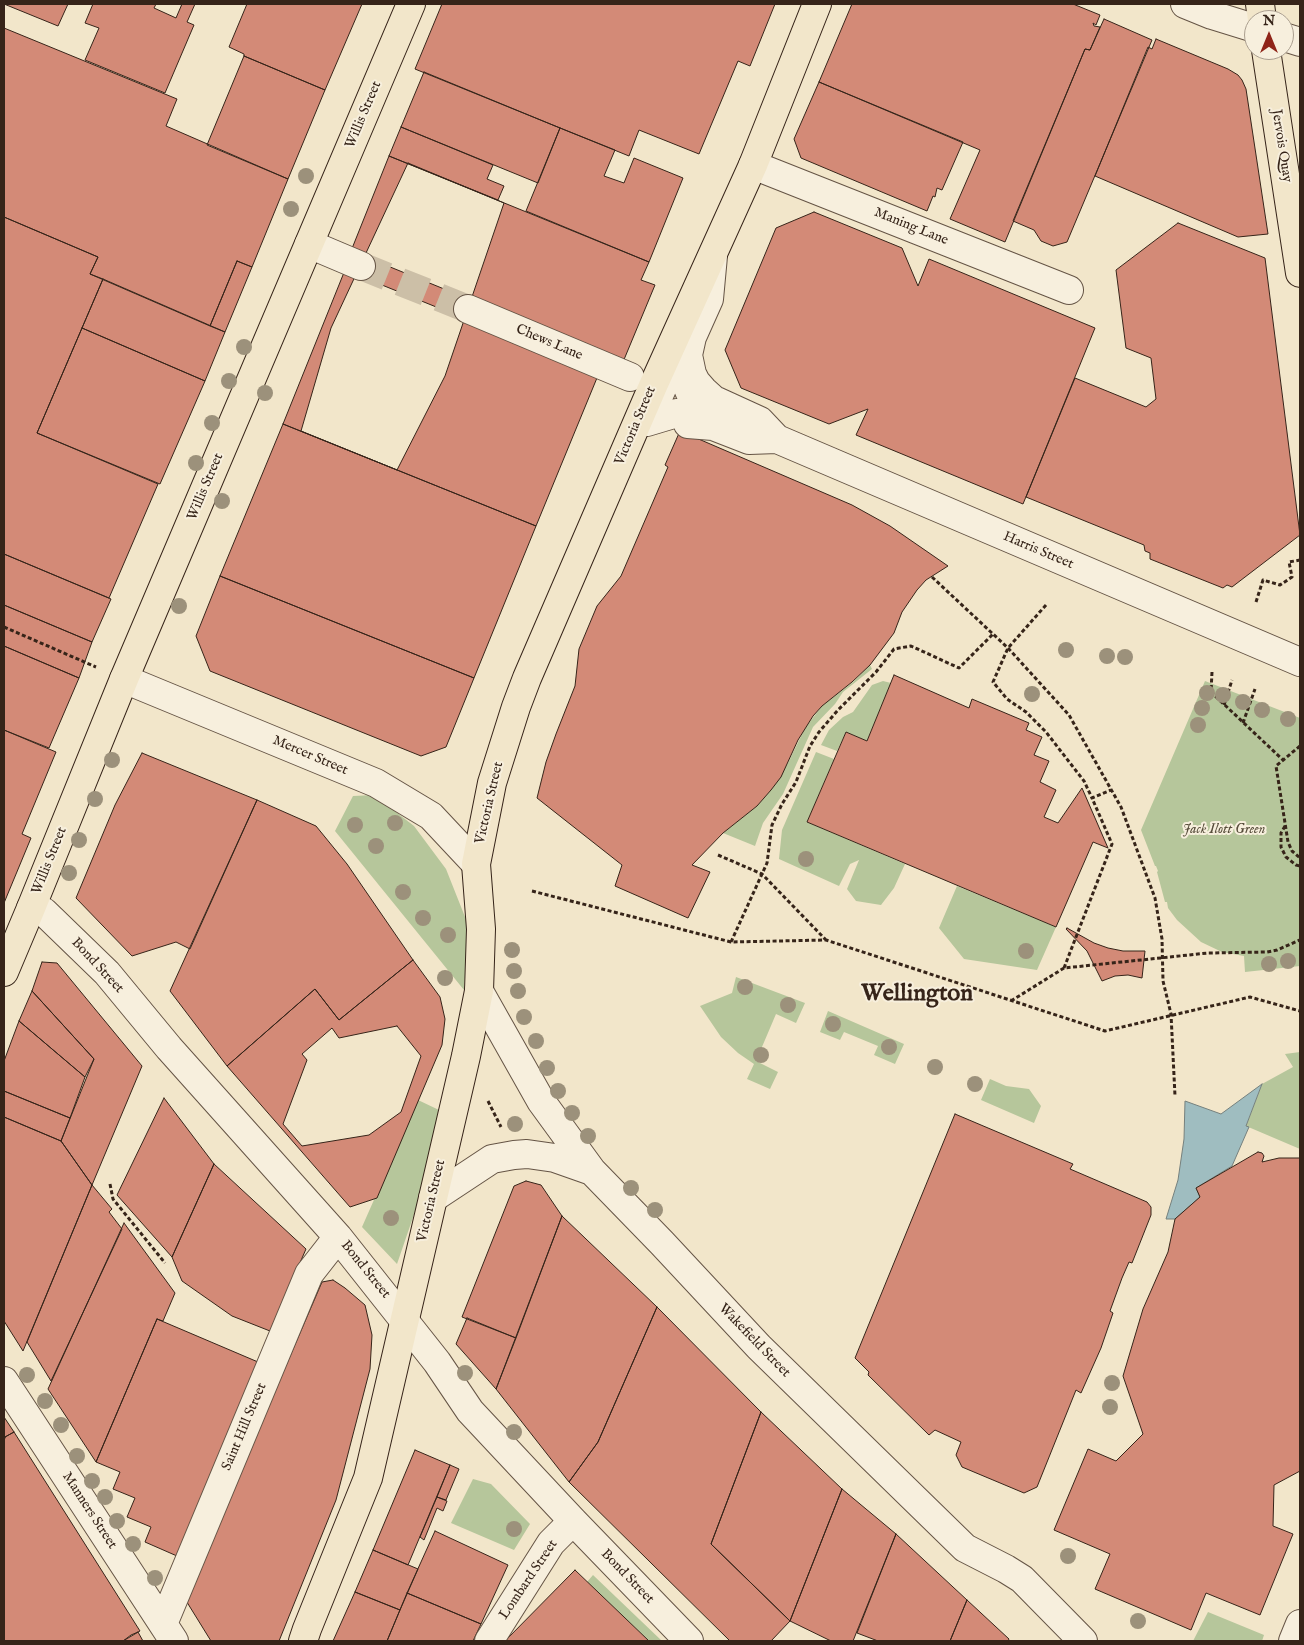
<!DOCTYPE html>
<style>
body{margin:0}
#map{position:relative;width:1304px;height:1645px;overflow:hidden;background:#f2e6ca;font-family:"IM FELL English",serif}
canvas{display:block}
.frame{position:absolute;inset:0;border:5px solid #362419;pointer-events:none}
.north{position:absolute;left:1244px;top:10px;width:50px;height:50px;box-sizing:border-box;background:#f7efdd;border:1px solid #aa9e8f;border-radius:50%;rotate:0deg;font-size:14px;font-weight:700;line-height:20px;text-align:center;color:#362419}
.north::after{content:'';display:block;margin:auto;width:18px;height:22px;background:#8f2418;clip-path:polygon(50% 0,100% 100%,50% 72%,0 100%)}
</style>
<div id="map">
<canvas width="1304" height="1645"></canvas>
<div class="frame"></div>
<div class="north">N</div>
</div>
<script>
const ctx = document.querySelector('canvas').getContext('2d');
ctx.lineJoin = 'round';
function fill(path, color) {
  ctx.fillStyle = color;
  ctx.fill(path, 'evenodd');
}
function shape(rows) {
  const path = new Path2D();
  for (const r of rows) {
    path.moveTo(r[0], r[1]);
    for (let i = 2; i < r.length; i += 2) path.lineTo(r[i], r[i + 1]);
  }
  return path;
}
function trace(path, color, width, dash) {
  ctx.strokeStyle = color;
  ctx.lineWidth = width;
  ctx.lineCap = dash ? 'butt' : 'round';
  ctx.setLineDash(dash || []);
  ctx.stroke(path);
}
function label(font, color, halo, rows, align = 'center') {
  ctx.font = font + ' "IM FELL English",serif';
  ctx.lineWidth = 4;
  ctx.setLineDash([]);
  ctx.textBaseline = 'middle';
  ctx.strokeStyle = halo;
  ctx.fillStyle = color;
  for (const [text, x, y, turn = 0] of rows) {
    ctx.save();
    ctx.translate(x, y);
    ctx.rotate((+turn || 0) * Math.PI / 180);
    ctx.textAlign = isNaN(turn) ? turn : align;
    if (halo) ctx.strokeText(text, 0, 0);
    ctx.fillText(text, 0, 0);
    ctx.restore();
  }
}
fill(shape([
 [870,665,872,669,843,692,835,704,813,727,783,794,763,823,755,846,723,833,757,806,771,790,788,763,805,728,822,706,853,682],
 [883,681,891,683,867,741,846,732,837,751,821,745,829,730,843,717,853,712,872,685],
 [1205,681,1300,718,1300,966,1245,972,1244,956,1222,952,1201,942,1177,920,1168,908,1167,902,1165,902,1157,872,1158,871,1156,866,1155,866,1141,830],
 [816,752,834,759,807,822,905,864,894,888,881,905,856,901,847,889,859,860,850,864,839,886,779,859,782,830],
 [374,795,414,826,446,869,469,927,464,990,335,831,353,796],
 [957,886,1056,927,1037,970,964,959,939,928],
 [736,977,805,1003,796,1023,776,1014,756,1061,778,1072,770,1089,747,1079,754,1064,738,1053,721,1037,700,1006,732,993],
 [828,1011,904,1044,895,1064,874,1055,878,1046,844,1032,840,1040,820,1032],
 [1300,1052,1300,1149,1246,1126,1262,1084,1293,1067,1285,1054],
 [990,1079,1006,1086,1029,1089,1041,1106,1034,1123,981,1100],
 [418,1100,439,1110,421,1194,397,1264,362,1227],
 [473,1479,491,1484,530,1524,514,1550,451,1523],
 [593,1575,662,1641,649,1641,587,1582],
 [1208,1612,1264,1635,1262,1641,1193,1641]
]), '#b6c69b');
const water = shape([
 [1262,1084,1246,1126,1249,1127,1232,1166,1196,1188,1200,1197,1175,1219,1166,1219,1178,1180,1184,1139,1185,1101,1221,1114,1262,1084]
]);
fill(water, '#9fbdc0');
trace(water, '#75807d', 1);
const building = shape([
 [4,4,68,4,58,26,4,4],
 [93,4,156,4,154,8,176,18,182,4,195,4,187,22,194,25,165,93,85,60,99,28,85,23,93,4],
 [247,4,362,4,325,90,244,56,244,54,229,47,247,4],
 [442,4,775,4,750,66,738,61,699,154,639,130,629,156,415,69,442,4],
 [852,4,1073,4,1100,15,1096,25,1093,23,1094,26,1100,27,1090,50,1085,49,1005,242,950,219,980,150,819,82,852,4],
 [1104,19,1152,40,1067,242,1053,246,1041,241,1034,230,1013,221,1085,49,1090,50,1104,19],
 [4,28,177,99,166,126,288,179,252,267,237,261,210,326,90,274,98,257,4,217,4,28],
 [1156,39,1228,69,1238,75,1242,80,1246,89,1268,234,1238,237,1095,176,1148,47,1152,49,1156,39],
 [244,56,325,90,288,179,207,145,244,56],
 [424,72,560,128,538,183,401,127,424,72],
 [819,82,963,142,942,190,937,188,935,197,933,196,927,211,801,158,794,139,819,82],
 [401,127,493,165,487,179,504,186,498,200,389,156,401,127],
 [560,128,615,150,604,176,624,183,634,158,683,178,649,262,526,211,560,128],
 [389,156,649,262,641,280,655,285,623,362,351,251,389,156],
 [408,163,504,203,445,376,397,470,301,431,331,328,408,163],
 [814,212,902,248,918,286,929,259,1095,328,1023,504,856,435,868,409,829,424,741,388,725,350,776,228,814,212],
 [4,217,98,257,90,274,103,279,37,433,158,484,109,598,4,554,4,217],
 [1178,223,1265,258,1300,535,1232,587,1227,585,1223,588,1150,559,1150,553,1145,551,1144,545,1026,497,1075,378,1146,407,1156,399,1151,358,1126,348,1116,270,1178,223],
 [237,261,252,267,225,332,210,326,237,261],
 [345,270,599,373,536,526,283,424,345,270],
 [103,279,225,332,205,381,82,328,103,279],
 [82,328,205,381,160,484,37,433,82,328],
 [283,424,536,526,474,678,220,576,283,424],
 [680,431,852,505,890,526,948,566,926,580,917,590,902,612,894,633,870,665,852,682,822,706,813,716,798,740,781,777,771,790,757,806,723,833,692,865,710,872,688,918,615,886,622,865,537,798,546,762,556,734,575,686,579,649,597,606,621,576,668,467,665,465,680,431],
 [4,554,111,599,92,642,4,605,4,554],
 [220,576,474,678,446,747,421,756,210,671,196,636,220,576],
 [4,605,92,642,79,678,4,646,4,605],
 [4,646,79,678,49,748,4,730,4,646],
 [894,675,969,708,972,699,1029,723,1026,730,1042,737,1034,755,1049,761,1040,782,1056,790,1044,817,1058,823,1082,788,1108,848,1093,842,1056,927,807,822,846,732,867,741,894,675],
 [4,730,56,752,22,834,31,838,4,903,4,730],
 [142,753,257,800,190,949,176,942,132,956,76,898,115,805,142,753],
 [257,800,316,826,347,864,413,960,339,1020,315,989,227,1066,170,991,257,800],
 [1067,928,1094,943,1108,948,1123,951,1145,951,1142,978,1128,975,1115,976,1102,981,1087,951,1066,929,1067,928],
 [413,960,440,997,445,1019,442,1045,377,1198,350,1207,227,1066,315,989,339,1020,413,960],
 [42,962,57,963,142,1066,92,1185,61,1141,94,1059,32,991,42,962],
 [32,991,94,1059,85,1077,19,1021,32,991],
 [19,1021,85,1077,70,1118,4,1091,4,1061,19,1021],
 [397,1026,421,1056,401,1112,369,1135,302,1146,283,1124,307,1060,302,1054,332,1028,339,1038,397,1026],
 [4,1091,70,1118,61,1141,4,1117,4,1091],
 [164,1098,214,1164,172,1257,117,1195,164,1098],
 [955,1114,1073,1164,1070,1169,1147,1202,1151,1207,1151,1215,1132,1263,1129,1262,1122,1278,1110,1311,1113,1313,1101,1348,1081,1393,1076,1390,1037,1487,1024,1493,962,1467,956,1455,961,1442,935,1430,929,1435,868,1375,869,1372,855,1358,955,1114],
 [4,1117,61,1141,92,1185,23,1351,4,1321,4,1117],
 [1258,1152,1262,1153,1264,1156,1262,1162,1279,1158,1300,1158,1300,1471,1274,1485,1273,1526,1293,1534,1260,1615,1206,1593,1191,1630,1095,1589,1110,1554,1054,1530,1088,1449,1116,1461,1143,1434,1123,1376,1143,1309,1168,1252,1175,1219,1200,1197,1196,1188,1258,1152],
 [214,1164,306,1249,270,1331,232,1316,182,1281,172,1257,214,1164],
 [526,1181,541,1185,562,1216,516,1338,462,1317,514,1186,526,1181],
 [92,1185,112,1209,109,1212,122,1229,51,1381,27,1342,92,1185],
 [562,1216,657,1307,598,1442,569,1482,496,1389,562,1216],
 [124,1223,175,1293,163,1321,157,1319,96,1462,48,1389,124,1223],
 [333,1280,345,1288,365,1305,372,1335,370,1369,336,1500,279,1641,211,1641,185,1599,322,1282,333,1280],
 [657,1307,761,1412,711,1544,790,1621,771,1641,730,1641,569,1482,598,1442,657,1307],
 [467,1318,516,1338,496,1389,456,1344,467,1318],
 [157,1319,258,1362,177,1556,145,1542,151,1527,127,1517,135,1498,113,1489,120,1472,96,1462,157,1319],
 [761,1412,842,1489,790,1621,711,1544,761,1412],
 [4,1417,14,1432,5,1437,4,1441,4,1417],
 [14,1432,140,1631,123,1641,4,1641,4,1441,5,1437,14,1432],
 [415,1450,450,1465,408,1565,373,1550,415,1450],
 [450,1465,459,1469,446,1500,437,1497,450,1465],
 [842,1489,896,1534,853,1641,831,1641,790,1621,842,1489],
 [437,1497,447,1501,443,1511,437,1508,424,1540,420,1537,437,1497],
 [435,1531,508,1565,481,1624,407,1593,435,1531],
 [896,1534,967,1600,950,1641,878,1641,857,1633,896,1534],
 [373,1550,418,1569,400,1610,355,1592,373,1550],
 [575,1570,649,1641,505,1641,575,1570],
 [355,1592,400,1610,387,1641,333,1641,355,1592],
 [407,1593,481,1624,473,1641,387,1641,407,1593],
 [967,1600,1009,1639,1008,1641,950,1641,967,1600],
 [138,1632,143,1641,123,1641,131,1635,138,1632]
]);
fill(building, '#d38a77');
trace(building, '#362419', 1);
trace(shape([
 [361,266,468,309]
]), '#ccbfa7', 28, [28, 14]);
const minor = shape([
 [1185,4,1212,15,1254,28],
 [1284,37,1300,42],
 [753,165,1069,290],
 [309,244,361,266],
 [713,256,709,299,692,337,688,355,692,374,696,382,703,390,714,400,760,421,777,439,1300,662],
 [468,309,630,377],
 [678,353,683,376,690,393,703,405,716,413,710,416,690,412,677,413,647,422,678,353],
 [688,424,713,426,749,440,777,439],
 [124,679,376,783,431,816,476,864],
 [31,908,44,912,107,973,169,1048,338,1237,437,1362,470,1411,573,1521,689,1641],
 [479,991,541,1101,592,1171,662,1243,759,1347,965,1548,1006,1569,1022,1579,1083,1641],
 [433,1198,492,1159,514,1155,527,1154,555,1158,592,1171],
 [4,1381,174,1641],
 [163,1624,309,1274,338,1237],
 [489,1641,551,1543,573,1521],
 [1293,1641,1300,1624]
]);
const major = shape([
 [1260,4,1262,20],
 [1266,50,1300,273],
 [4,972,31,908,124,679,411,4],
 [303,1641,307,1629,368,1478,466,1056,479,991,481,929,476,864,492,783,516,707,527,678,653,386,753,165,817,4]
]);
trace(minor, '#655445', 30);
trace(major, '#362419', 30);
trace(shape([
 [1256,602,1263,580,1280,585,1292,577,1289,562,1300,560],
 [1046,605,1008,648,993,682,1007,699,1026,712,1046,732,1084,781,1092,798],
 [4,627,96,667],
 [1212,672,1211,692,1283,760],
 [1224,705,1232,680],
 [1243,723,1255,689],
 [1300,746,1276,766,1288,842,1292,851,1300,858],
 [1285,826,1281,833,1281,847,1286,857,1296,865,1300,866],
 [718,855,762,874,826,940],
 [532,891,731,942,826,940,1105,1031,1250,997,1300,1011],
 [731,942,767,863,772,825,782,804,796,782,810,746,819,732,838,710,876,672,894,649,911,646,959,668,993,634],
 [1064,968,1112,844,1092,798,1111,790],
 [1163,981,1171,1014,1175,1096],
 [1011,1001,1064,968,1208,953,1267,952,1277,950,1300,940],
 [488,1101,501,1127],
 [110,1184,113,1199,165,1263]
]), '#362419', 3, [4, 2.5]);
trace(minor, '#f7efdd', 28);
trace(major, '#f2e6ca', 28);
trace(shape([
 [932,577,1008,648,1069,715,1121,807,1155,898,1162,939,1163,981]
]), '#362419', 3, [4, 2.5]);
ctx.fillStyle = '#9c917b';
for (const [x, y] of [
 [306,176],
 [291,209],
 [244,347],
 [229,381],
 [265,393],
 [212,423],
 [196,463],
 [222,501],
 [179,606],
 [1066,650],
 [1107,656],
 [1125,657],
 [1207,693],
 [1032,694],
 [1223,695],
 [1243,702],
 [1202,708],
 [1262,710],
 [1288,719],
 [1198,725],
 [112,760],
 [95,799],
 [395,823],
 [355,825],
 [79,840],
 [376,846],
 [806,859],
 [69,873],
 [403,892],
 [423,918],
 [448,935],
 [512,950],
 [1026,951],
 [1288,961],
 [1269,964],
 [514,971],
 [445,978],
 [745,987],
 [518,991],
 [788,1005],
 [524,1017],
 [833,1024],
 [536,1041],
 [889,1047],
 [761,1055],
 [935,1067],
 [547,1068],
 [975,1084],
 [558,1091],
 [572,1113],
 [515,1124],
 [588,1136],
 [631,1188],
 [655,1210],
 [391,1218],
 [465,1373],
 [27,1375],
 [1112,1383],
 [45,1401],
 [1110,1407],
 [61,1425],
 [514,1432],
 [77,1456],
 [92,1481],
 [105,1497],
 [117,1521],
 [514,1529],
 [133,1544],
 [1068,1556],
 [155,1578],
 [1138,1621]
]) {
  ctx.beginPath();
  ctx.arc(x, y, 8, 0, 2 * Math.PI);
  ctx.fill();
}
label('14px', '#362419', '#f7efdd', [
 ["Willis Street",364,115,-67],
 ["Jervois Quay",1281,146,81],
 ["Maning Lane",911,227,22],
 ["Chews Lane",549,343,23],
 ["Victoria Street",636,426,-67],
 ["Willis Street",206,487,-67],
 ["Harris Street",1038,551,23],
 ["Mercer Street",310,756,23],
 ["Victoria Street",490,803,-77],
 ["Willis Street",50,861,-68],
 ["Bond Street",97,966,47],
 ["Victoria Street",432,1201,-77],
 ["Bond Street",365,1270,51],
 ["Wakefield Street",754,1341,46],
 ["Saint Hill Street",245,1427,-67],
 ["Manners Street",89,1511,57],
 ["Bond Street",627,1577,46],
 ["Lombard Street",529,1580,-56]
]);
label('italic 14px', '#564c3a', '#f7efdd', [
 ["Jack Ilott Green",1224,830]
]);
label('bold 24px', '#362419', '#f7efdd', [
 ["Wellington",917,995]
]);
</script>
